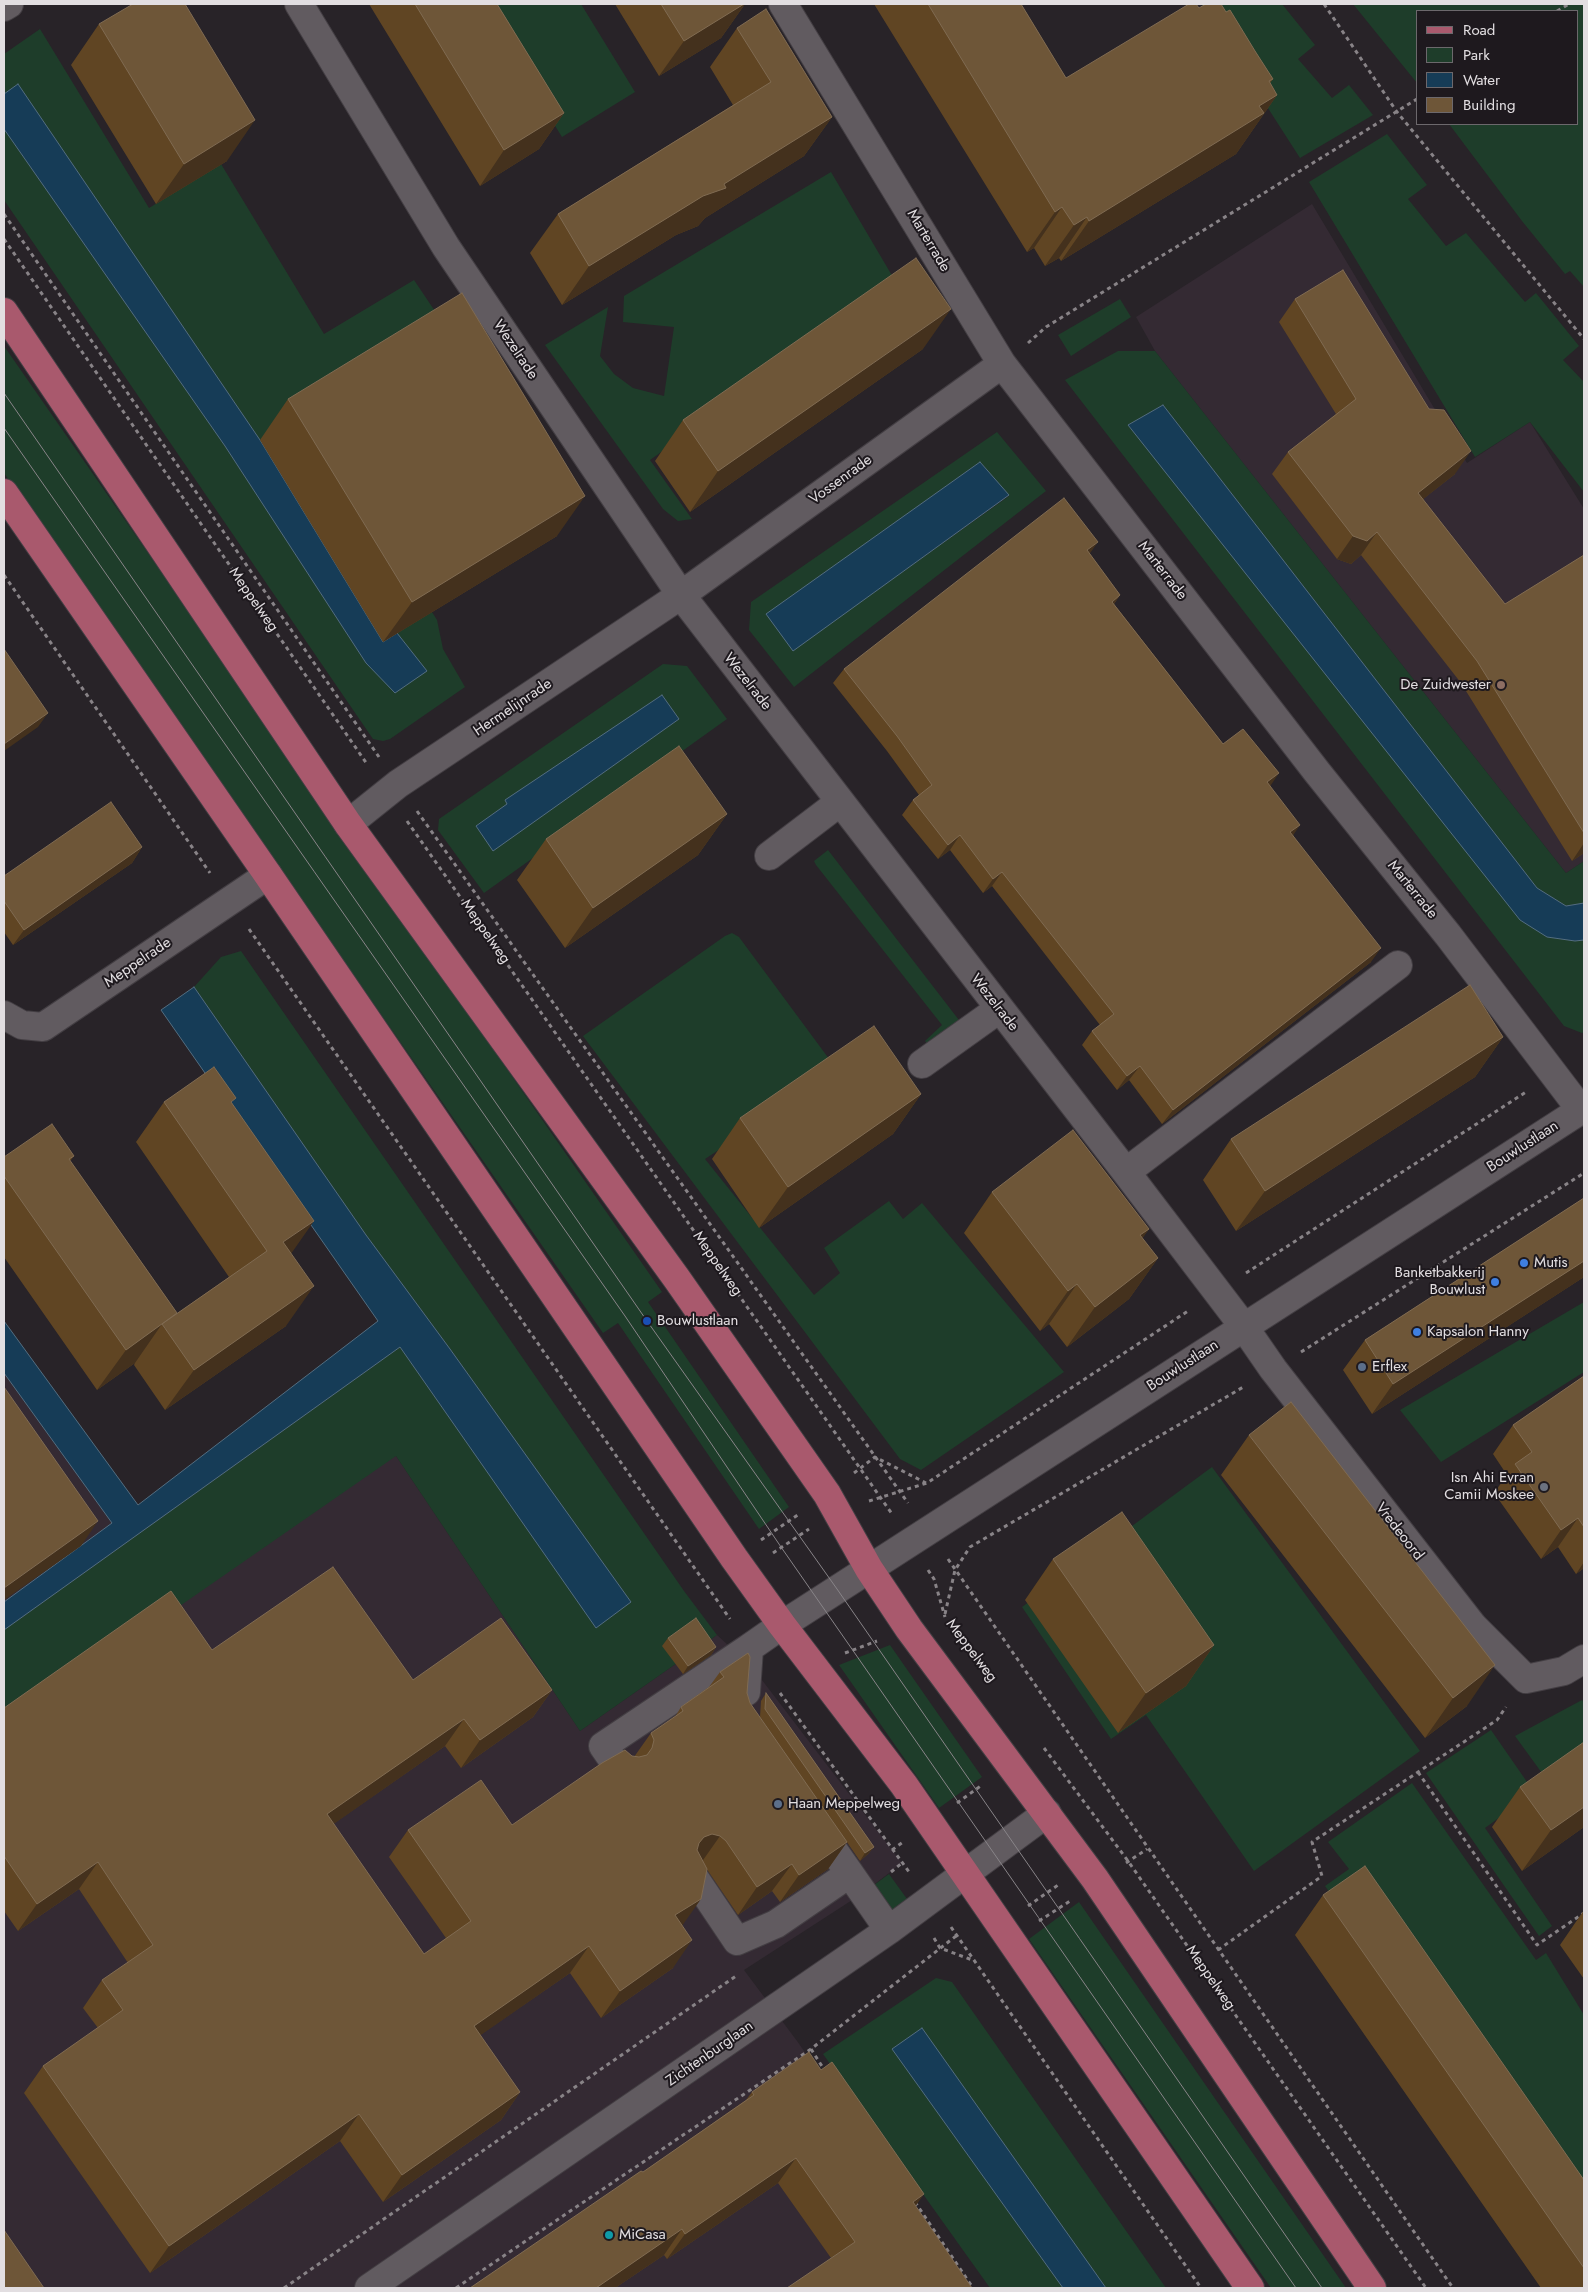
<!DOCTYPE html>
<style>
body{margin:0}
#map{position:relative;width:1588px;height:2292px;overflow:hidden;background:#282328;font-family:Jost,sans-serif}
canvas{display:block}
.frame{position:absolute;inset:0;border:5px solid #e2dee1;pointer-events:none}
.legend{position:absolute;left:1416px;top:10px;width:162px;height:115px;box-sizing:border-box;background:#1e191e;border:1px solid #6c686c;margin:0;padding:6px 9px;list-style:none;font-size:15px;color:#e2dee1}
.legend li{display:flex;align-items:center;gap:10px;height:25px}
.legend b{width:25px;border:1px solid #6c686c}
</style>
<div id="map">
<canvas width="1588" height="2292"></canvas>
<div class="frame"></div>
<ul class="legend">
<li><b style="height:6px;background:#a9596d"></b>Road</li>
<li><b style="height:14px;background:#1e3d2a"></b>Park</li>
<li><b style="height:14px;background:#163c57"></b>Water</li>
<li><b style="height:14px;background:#6e5638"></b>Building</li>
</ul>
</div>
<script>
const ctx = document.querySelector('canvas').getContext('2d');
ctx.lineJoin = 'round';
function fill(path, color) {
  ctx.fillStyle = color;
  ctx.fill(path, 'evenodd');
}
function shape(rows) {
  const path = new Path2D();
  for (const r of rows) {
    path.moveTo(r[0], r[1]);
    for (let i = 2; i < r.length; i += 2) path.lineTo(r[i], r[i + 1]);
  }
  return path;
}
function trace(path, color, width, dash) {
  ctx.strokeStyle = color;
  ctx.lineWidth = width;
  ctx.lineCap = dash ? 'butt' : 'round';
  ctx.setLineDash(dash || []);
  ctx.stroke(path);
}
function label(font, color, halo, rows, align = 'center') {
  ctx.font = font + ' Jost,sans-serif';
  ctx.lineWidth = 4;
  ctx.setLineDash([]);
  ctx.textBaseline = 'middle';
  ctx.strokeStyle = halo;
  ctx.fillStyle = color;
  for (const [text, x, y, turn = 0] of rows) {
    ctx.save();
    ctx.translate(x, y);
    ctx.rotate((+turn || 0) * Math.PI / 180);
    ctx.textAlign = isNaN(turn) ? turn : align;
    if (halo) ctx.strokeText(text, 0, 0);
    ctx.fillText(text, 0, 0);
    ctx.restore();
  }
}
fill(shape([
 [1312,204,1467,463,1530,422,1584,509,1584,861,1566,873,1155,351,1136,317],
 [4,1373,112,1523,396,1456,580,1731,717,1635,752,1667,902,1863,863,1893,744,1970,797,2041,970,2288,4,2288]
]), '#342a33');
fill(shape([
 [479,4,581,4,635,92,562,137],
 [1201,4,1282,4,1315,45,1298,59,1332,98,1349,85,1373,115,1300,158],
 [1353,4,1584,4,1584,287,1570,271,1565,274,1522,221,1449,124,1577,124,1577,11,1417,11,1417,83],
 [40,29,149,208,221,164,324,334,414,280,445,326,260,440,18,85,4,94,4,54],
 [4,129,225,446,366,663,426,671,397,633,432,612,437,620,443,649,465,687,390,739,383,741,373,739,4,200],
 [1387,134,1427,185,1408,199,1446,246,1466,233,1525,302,1536,293,1579,346,1563,360,1584,382,1584,492,1530,422,1475,457,1309,182],
 [831,172,897,284,650,460,692,519,678,521,663,509,545,345,608,307,600,356,614,374,633,388,664,396,674,327,623,322,624,296],
 [1120,299,1131,317,1071,356,1058,335],
 [4,346,662,1292,648,1302,789,1507,759,1529,618,1323,603,1333,4,473],
 [1118,351,1155,351,1566,873,1584,861,1584,903,1566,906,1537,888,1163,405,1128,425,1575,941,1584,940,1584,1032,1582,1033,1564,1026,1065,380],
 [997,432,1046,491,794,687,749,630,751,602],
 [980,462,1009,496,793,650,767,614],
 [663,664,687,666,727,719,484,893,438,830,439,819],
 [662,695,679,719,493,850,476,826],
 [828,850,962,1024,931,1048,925,1041,942,1025,816,865,814,861],
 [732,933,739,937,838,1071,705,1159,814,1295,840,1273,824,1248,889,1201,903,1219,922,1203,1064,1372,921,1470,900,1459,583,1036,725,936],
 [241,951,684,1591,717,1635,580,1731,396,1456,4,1728,4,1630,400,1347,596,1627,631,1602,450,1349,366,1235,194,987,221,957],
 [1584,1302,1584,1372,1441,1462,1400,1410],
 [1212,1467,1420,1751,1254,1871,1146,1715,1111,1739,1022,1607],
 [890,1645,982,1777,939,1808,839,1665],
 [1582,1700,1584,1703,1584,1753,1547,1780,1515,1736],
 [1491,1730,1534,1792,1485,1828,1552,1926,1539,1936,1426,1773],
 [1412,1783,1536,1960,1546,1953,1584,2015,1584,2251,1325,1886,1349,1869,1328,1842],
 [889,1874,915,1910,889,1930,863,1893],
 [1079,1902,1346,2288,1271,2288,1029,1939],
 [936,1978,952,1982,1166,2288,1106,2288,922,2029,893,2050,1063,2288,990,2288,823,2054]
]), '#1e3d2a');
const water = shape([
 [18,84,260,440,383,642,397,633,427,671,395,693,366,663,225,446,4,129,4,94,18,84],
 [1163,405,1537,888,1566,906,1584,903,1584,940,1575,941,1547,937,1520,920,1128,425,1163,405],
 [980,462,1009,495,793,651,766,614,980,462],
 [662,695,679,719,493,851,476,826,507,804,505,800,662,695],
 [194,987,366,1235,450,1349,631,1602,596,1628,400,1347,4,1630,4,1602,112,1523,4,1373,4,1321,138,1505,378,1321,161,1010,194,987],
 [922,2028,1106,2288,1063,2288,892,2049,922,2028]
]);
fill(water, '#163c57');
trace(water, '#536d80', 1);
const minor = shape([
 [299,4,446,247,681,595,1126,1172,1244,1327,1273,1369,1473,1626,1526,1679,1564,1671,1584,1659],
 [783,4,1002,364,1317,772,1448,935,1581,1110],
 [4,7,9,4],
 [348,824,398,784,681,595,1002,364],
 [769,856,840,802],
 [4,1015,22,1025,43,1027,268,875],
 [922,1064,999,1009],
 [1126,1172,1398,965],
 [746,1692,749,1648,782,1625,1584,1108],
 [619,1769,603,1746,749,1648],
 [816,1825,889,1930],
 [694,1877,737,1941,776,1924,849,1874],
 [369,2288,889,1930,1047,1813]
]);
const major = shape([
 [4,312,348,824,677,1279,827,1494,869,1569,909,1629,1095,1879,1372,2288],
 [4,493,268,875,734,1558,782,1625,904,1785,1250,2288]
]);
trace(minor, '#433e43', 30);
trace(major, '#433e43', 30);
trace(shape([
 [1324,4,1397,112,1584,339],
 [1557,11,1569,4],
 [4,214,379,757],
 [4,239,367,764],
 [1028,343,1046,327,1417,99],
 [4,575,210,873],
 [417,811,908,1503],
 [407,821,892,1514],
 [249,929,730,1619],
 [1246,1273,1526,1092],
 [1301,1352,1584,1173],
 [854,1473,875,1457,926,1483],
 [869,1501,927,1483,1188,1311],
 [761,1540,799,1514],
 [773,1553,809,1529],
 [948,1559,1453,2288],
 [928,1570,934,1579,945,1617],
 [945,1614,955,1570,970,1547,1245,1386],
 [845,1653,877,1641],
 [780,1693,909,1872],
 [1044,1748,1128,1861,1426,2288],
 [1418,1772,1537,1945,1584,1913],
 [957,1803,982,1785],
 [892,1850,903,1842],
 [1126,1863,1147,1849],
 [891,1872,902,1863],
 [1028,1906,1058,1885],
 [1039,1921,1070,1901],
 [951,1927,1201,2288],
 [934,1938,940,1948,975,1961],
 [1218,1950,1322,1876,1312,1842,1497,1720,1506,1707],
 [811,2049,825,2071],
 [915,2202,973,2288],
 [284,2288,736,1976],
 [456,2288,811,2049,956,1936]
]), '#888387', 3, [4, 4]);
trace(minor, '#615b60', 28);
trace(major, '#a9596d', 28);
trace(shape([
 [4,393,647,1321,837,1589,1322,2288],
 [4,428,625,1316,781,1547,1296,2288]
]), '#888488', 1);
fill(shape([
 [369,4,497,4,564,113,539,149,480,186],
 [615,4,745,4,721,38,659,76],
 [874,4,1021,4,1066,78,1199,8,1226,12,1273,79,1270,83,1277,95,1236,154,1061,261,1059,258,1045,266,1034,248,1027,252],
 [99,24,227,161,156,204,71,65],
 [737,28,832,117,804,156,705,218,698,226,676,235,562,305,530,253,558,214,733,105,710,67],
 [1295,299,1455,474,1423,499,1505,604,1584,555,1584,853,1572,861,1461,683,1361,555,1351,564,1337,559,1272,474,1288,452,1336,414,1279,322],
 [923,349,690,512,655,461,683,420],
 [288,399,557,536,383,642,260,440],
 [1090,554,1120,595,1114,604,1223,744,1270,786,1293,835,1371,962,1162,1124,1129,1080,1117,1090,1082,1045,1092,1031,1100,1025,992,886,983,893,950,850,938,859,902,815,913,800,919,795,887,751,833,683,844,669],
 [727,814,698,855,565,948,517,880,546,839],
 [142,847,132,863,13,945,4,932,4,876],
 [1503,1037,1475,1077,1236,1231,1203,1180,1231,1139],
 [921,1094,893,1134,759,1228,712,1159,740,1118],
 [164,1102,232,1103,291,1253,286,1326,165,1410,134,1365,135,1363,97,1390,4,1257,4,1157,74,1156,70,1161,177,1313,175,1315,229,1277,136,1142],
 [992,1192,1149,1229,1142,1238,1158,1258,1129,1299,1067,1347,1049,1324,1040,1331,964,1233],
 [1584,1198,1584,1277,1372,1414,1343,1370,1365,1340],
 [1584,1376,1584,1568,1576,1574,1558,1547,1541,1559,1494,1493,1507,1475,1493,1454,1513,1425],
 [1249,1435,1467,1706,1425,1738,1221,1475],
 [1053,1559,1214,1645,1186,1686,1118,1733,1025,1600],
 [668,1638,716,1647,711,1655,683,1674,662,1646],
 [212,1650,413,1680,552,1690,533,1717,461,1768,445,1746,333,1824,424,1954,446,1938,389,1857,408,1830,512,1825,632,1756,634,1757,651,1733,675,1717,681,1707,709,1687,720,1672,747,1693,750,1703,847,1842,828,1869,780,1902,772,1891,738,1915,706,1868,682,1926,673,1968,601,2018,570,1973,480,2035,520,2092,501,2120,383,2202,340,2141,150,2273,24,2093,43,2066,98,2028,83,2008,102,1980,128,1963,79,1889,18,1931,4,1911,4,1708],
 [766,1693,874,1847,868,1854,860,1861,760,1717,761,1701],
 [1520,1787,1584,1827,1522,1871,1492,1827],
 [1323,1895,1584,2180,1584,2288,1541,2288,1295,1935],
 [1584,1910,1584,1979,1560,1945],
 [752,2092,915,2206,831,2258,778,2183,667,2259,664,2255,615,2288,470,2288,643,2172,746,2100]
]), '#604523');
fill(shape([
 [744,4,745,4,721,38,659,76,684,41],
 [1277,95,1236,154,1061,261,1089,221,1259,106],
 [564,113,539,149,480,186,504,150],
 [832,117,804,156,705,218,698,226,676,235,562,305,589,266],
 [255,120,227,161,156,204,184,164],
 [1062,207,1034,248,1027,252,1055,212],
 [1087,217,1059,258,1045,266,1074,225],
 [951,309,923,349,690,512,718,471],
 [1471,451,1455,474,1403,515,1418,493],
 [585,496,557,536,383,642,412,602],
 [1377,532,1361,555,1351,564,1337,559,1353,536],
 [1098,542,1088,556,1087,550],
 [1120,595,1110,609,1112,602],
 [48,713,38,727,4,751,4,744],
 [1279,773,1269,788,1267,782],
 [727,814,698,855,565,948,593,908],
 [1300,825,1290,840,1290,832],
 [960,835,950,850,938,859,948,845],
 [1584,843,1584,853,1572,861],
 [142,847,132,863,13,945,24,930],
 [1002,872,992,886,983,893,993,879],
 [1381,948,1371,962,1162,1124,1173,1110],
 [1503,1037,1475,1077,1236,1231,1265,1191],
 [1140,1066,1129,1080,1117,1090,1127,1076],
 [921,1094,893,1134,759,1228,788,1187],
 [314,1221,286,1261,283,1242],
 [1149,1229,1121,1269,1140,1235],
 [1158,1258,1129,1299,1067,1347,1095,1307],
 [1584,1261,1584,1277,1372,1414,1393,1384],
 [1077,1284,1049,1324,1040,1331,1068,1291],
 [314,1286,286,1326,165,1410,194,1370],
 [177,1313,165,1329,162,1324,135,1363,97,1390,126,1350],
 [1578,1518,1558,1547,1541,1559,1561,1530],
 [98,1521,81,1546,4,1600,4,1588],
 [1584,1562,1584,1568,1576,1574],
 [1214,1645,1186,1686,1118,1733,1146,1693],
 [716,1647,711,1655,683,1674,688,1666],
 [1495,1665,1467,1706,1425,1738,1453,1698],
 [552,1690,533,1717,461,1768,480,1740],
 [464,1719,445,1746,308,1842,327,1814],
 [1584,1807,1584,1827,1522,1871,1551,1830],
 [712,1834,720,1836,701,1863,693,1861,699,1843,704,1837],
 [847,1842,828,1869,780,1902,799,1875],
 [874,1847,868,1854,860,1861,865,1853],
 [98,1862,79,1889,18,1931,37,1904],
 [792,1864,772,1891,738,1915,757,1887],
 [701,1899,682,1926,675,1915],
 [692,1940,673,1968,601,2018,620,1991],
 [589,1946,570,1973,455,2053,474,2026],
 [520,2092,501,2120,383,2202,402,2175],
 [359,2114,340,2141,150,2273,169,2246],
 [796,2158,778,2183,667,2259,685,2234],
 [924,2194,906,2220,913,2202],
 [682,2229,664,2255,615,2288,596,2288]
]), '#44311d');
const building = shape([
 [133,4,185,4,255,120,184,164,99,24,133,4],
 [415,4,497,4,564,113,504,150,415,4],
 [661,4,744,4,684,41,661,4],
 [928,4,1021,4,1066,78,1189,4,1196,4,1199,8,1206,4,1221,4,1226,12,1230,10,1255,51,1273,79,1269,81,1277,95,1259,106,1264,113,1089,221,1087,217,1074,225,1062,207,1055,212,928,4],
 [766,9,832,117,724,184,726,188,703,196,589,266,558,214,771,82,737,28,766,9],
 [916,258,951,309,718,471,683,420,916,258],
 [1343,270,1429,409,1444,410,1471,451,1418,493,1505,604,1584,555,1584,833,1477,661,1377,532,1367,541,1353,536,1288,452,1356,399,1295,299,1343,270],
 [462,293,585,496,412,602,288,399,462,293],
 [1064,498,1098,542,1087,550,1120,595,1112,602,1223,744,1243,729,1279,773,1267,782,1300,825,1290,832,1381,948,1173,1110,1140,1066,1127,1076,1092,1031,1114,1014,1002,872,993,879,960,835,948,845,913,800,932,785,897,736,844,669,1064,498],
 [4,649,48,713,4,744,4,649],
 [679,746,727,814,593,908,546,839,679,746],
 [111,802,142,847,24,930,4,901,4,876,111,802],
 [1470,985,1503,1037,1265,1191,1231,1139,1470,985],
 [874,1026,921,1094,788,1187,740,1118,874,1026],
 [214,1067,236,1098,231,1102,314,1221,283,1242,314,1286,194,1370,162,1324,267,1251,164,1102,214,1067],
 [52,1124,74,1156,69,1159,177,1313,126,1350,4,1176,4,1157,52,1124],
 [1073,1130,1149,1229,1140,1235,1158,1258,1095,1307,1077,1284,1068,1291,992,1192,1073,1130],
 [1584,1198,1584,1261,1393,1384,1365,1340,1584,1198],
 [1584,1376,1584,1527,1578,1518,1561,1530,1515,1464,1532,1452,1513,1425,1584,1376],
 [4,1387,98,1521,4,1588,4,1387],
 [1291,1402,1495,1665,1453,1698,1249,1435,1291,1402],
 [1122,1512,1214,1645,1146,1693,1053,1559,1122,1512],
 [333,1567,413,1680,501,1618,552,1690,480,1740,464,1719,327,1814,424,1954,471,1921,408,1830,481,1780,512,1825,602,1763,625,1750,632,1756,639,1757,647,1755,652,1748,654,1740,651,1733,683,1711,681,1707,724,1677,720,1672,748,1653,750,1657,747,1693,750,1703,847,1842,799,1875,792,1864,757,1887,726,1841,720,1836,712,1834,704,1837,699,1843,697,1850,707,1869,701,1899,675,1915,692,1940,620,1991,589,1946,474,2026,520,2092,402,2175,359,2114,169,2246,43,2066,123,2010,102,1980,153,1945,98,1862,37,1904,4,1856,4,1708,171,1591,212,1650,333,1567],
 [696,1618,716,1647,688,1666,668,1638,696,1618],
 [766,1693,874,1847,865,1853,765,1709,766,1693],
 [1584,1742,1584,1807,1551,1830,1520,1787,1584,1742],
 [1365,1866,1584,2180,1584,2268,1323,1895,1365,1866],
 [809,2052,821,2070,832,2062,924,2194,913,2202,972,2288,787,2288,855,2242,796,2158,685,2234,682,2229,596,2288,470,2288,641,2171,643,2172,754,2095,752,2092,809,2052],
 [4,2230,44,2288,4,2288,4,2230]
]);
fill(building, '#6e5638');
trace(building, '#806b52', 1);
for (const [x, y, r, color] of [
 [1501,685,5,"#8d6e63"],
 [1524,1263,5,"#3f7fe0"],
 [1495,1282,5,"#3f7fe0"],
 [647,1321,5,"#1a4fb4"],
 [1417,1332,5,"#3f7fe0"],
 [1362,1367,5,"#5c6f8a"],
 [1544,1487,5,"#6b7280"],
 [778,1804,5,"#5c6f8a"],
 [609,2235,5,"#0f9aa8"]
]) {
  const dot = new Path2D();
  dot.arc(x, y, r, 0, 2 * Math.PI);
  ctx.fillStyle = color;
  ctx.fill(dot);
  trace(dot, '#1e191e', 2);
}
label('15px', '#e2dee1', '#1e191e', [
 ["Marterrade",928,241,59],
 ["Wezelrade",515,350,56],
 ["Vossenrade",841,480,-36],
 ["Marterrade",1162,571,52],
 ["Meppelweg",253,600,55],
 ["Wezelrade",747,682,52],
 ["Hermelijnrade",513,708,-34],
 ["Marterrade",1412,890,51],
 ["Meppelweg",485,932,55],
 ["Meppelrade",138,963,-34],
 ["Wezelrade",994,1003,52],
 ["Bouwlustlaan",1523,1147,-33],
 ["Meppelweg",717,1264,55],
 ["Bouwlustlaan",1183,1366,-33],
 ["Vredeoord",1399,1532,52],
 ["Meppelweg",971,1651,53],
 ["Meppelweg",1210,1978,55],
 ["Zichtenburglaan",710,2054,-35]
]);
label('15px', '#e2dee1', '#1e191e', [
 ["De Zuidwester",1491,685,"right"],
 ["Mutis",1534,1263],
 ["Banketbakkerij",1485,1273,"right"],
 ["Bouwlust",1485,1290,"right"],
 ["Bouwlustlaan",657,1321],
 ["Kapsalon Hanny",1427,1332],
 ["Erflex",1372,1367],
 ["Isn Ahi Evran",1534,1478,"right"],
 ["Camii Moskee",1534,1495,"right"],
 ["Haan Meppelweg",788,1804],
 ["MiCasa",619,2235]
], 'left');
</script>
